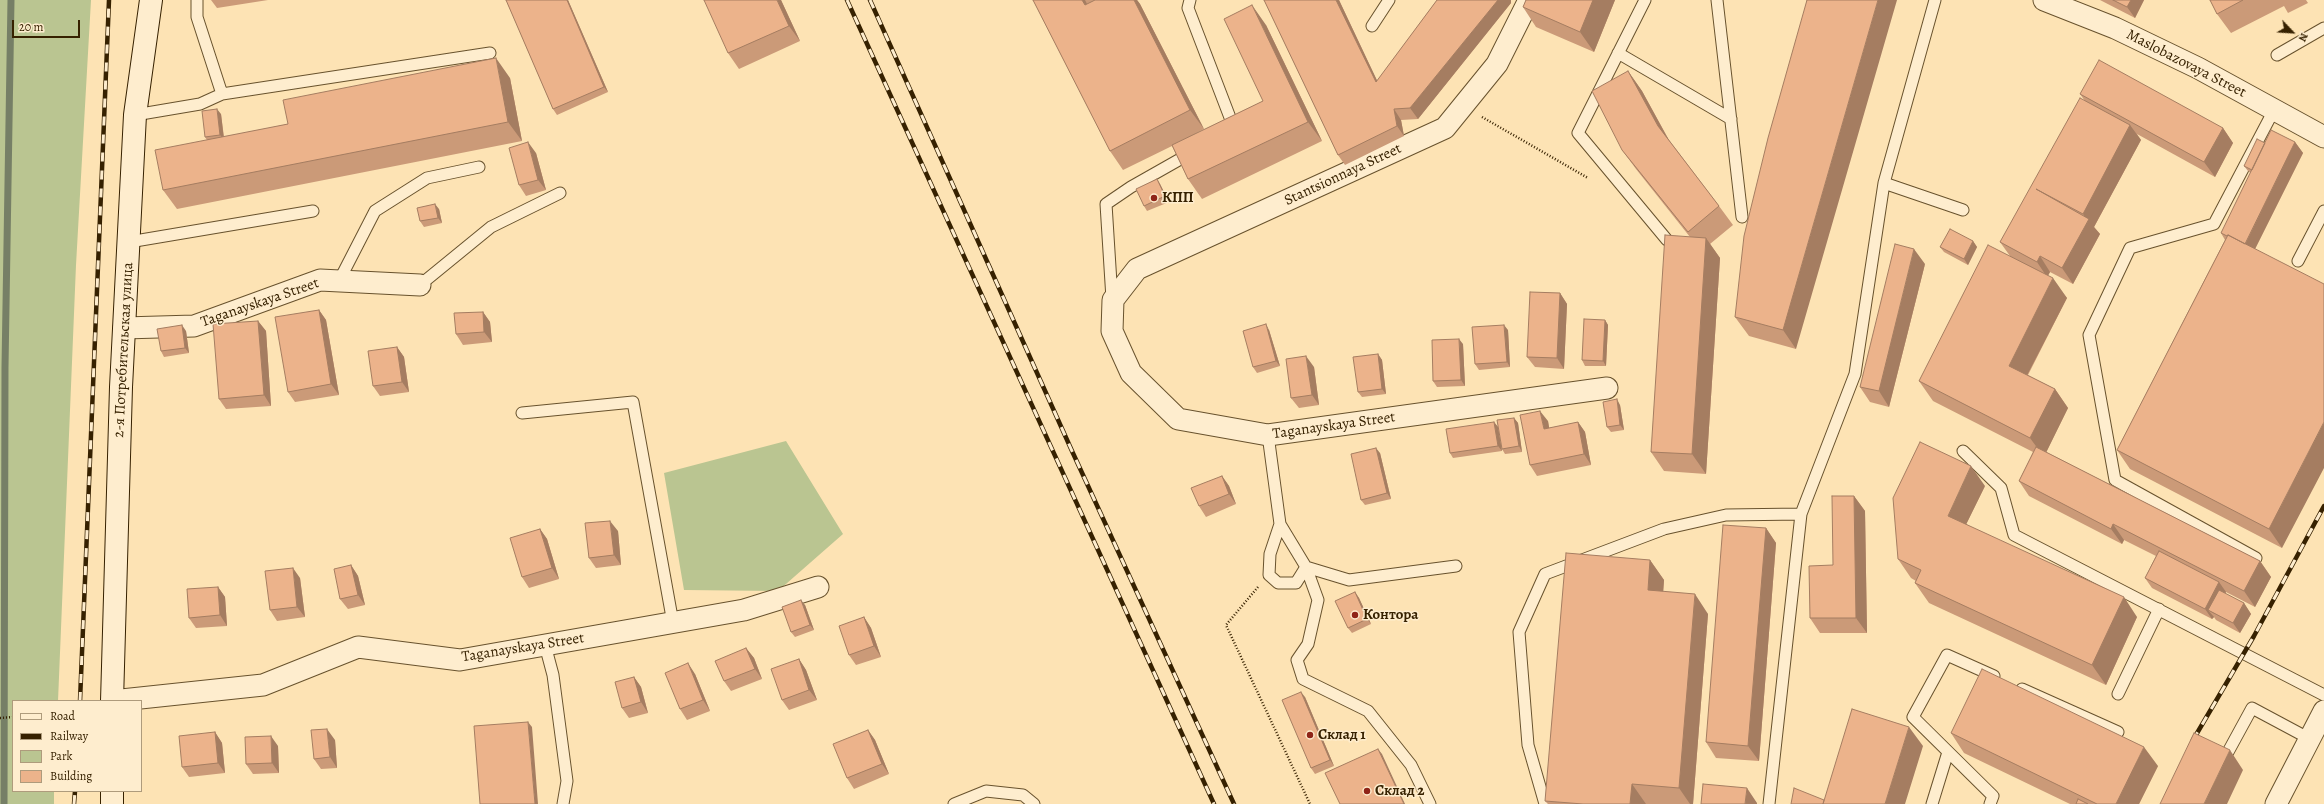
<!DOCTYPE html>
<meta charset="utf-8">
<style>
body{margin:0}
#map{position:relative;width:2324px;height:804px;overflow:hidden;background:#fde3b4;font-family:Alegreya,serif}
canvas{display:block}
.legend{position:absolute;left:12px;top:700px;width:130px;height:92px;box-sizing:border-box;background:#feedce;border:1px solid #ae9b7c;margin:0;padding:5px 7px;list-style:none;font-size:12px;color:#362100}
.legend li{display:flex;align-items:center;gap:8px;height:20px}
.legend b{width:20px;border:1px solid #ae9b7c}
.north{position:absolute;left:2272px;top:12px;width:40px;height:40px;-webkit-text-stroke:3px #feedce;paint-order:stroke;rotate:115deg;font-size:11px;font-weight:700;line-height:16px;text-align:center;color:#362100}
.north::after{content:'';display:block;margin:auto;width:14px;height:18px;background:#362100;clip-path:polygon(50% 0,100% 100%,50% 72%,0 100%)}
.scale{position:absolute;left:12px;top:20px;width:68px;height:18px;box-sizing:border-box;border:2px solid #362100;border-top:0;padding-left:5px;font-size:12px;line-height:14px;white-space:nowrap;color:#362100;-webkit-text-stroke:3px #feedce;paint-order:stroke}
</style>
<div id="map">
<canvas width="2324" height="804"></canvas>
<ul class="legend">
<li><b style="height:5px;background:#feedce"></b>Road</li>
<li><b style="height:5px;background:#362100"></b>Railway</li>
<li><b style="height:11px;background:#bac591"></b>Park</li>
<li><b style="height:11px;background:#ecb38b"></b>Building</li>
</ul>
<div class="north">N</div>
<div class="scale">20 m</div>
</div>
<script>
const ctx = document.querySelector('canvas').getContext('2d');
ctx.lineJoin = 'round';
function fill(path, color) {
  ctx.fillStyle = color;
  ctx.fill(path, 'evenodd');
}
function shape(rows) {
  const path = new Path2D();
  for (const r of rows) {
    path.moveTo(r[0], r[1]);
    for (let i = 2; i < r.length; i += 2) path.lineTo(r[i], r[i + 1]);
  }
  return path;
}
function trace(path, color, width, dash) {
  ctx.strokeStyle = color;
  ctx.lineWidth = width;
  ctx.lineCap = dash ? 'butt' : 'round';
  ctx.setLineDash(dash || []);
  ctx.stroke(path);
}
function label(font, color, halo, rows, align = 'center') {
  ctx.font = font + ' Alegreya,serif';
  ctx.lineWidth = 3;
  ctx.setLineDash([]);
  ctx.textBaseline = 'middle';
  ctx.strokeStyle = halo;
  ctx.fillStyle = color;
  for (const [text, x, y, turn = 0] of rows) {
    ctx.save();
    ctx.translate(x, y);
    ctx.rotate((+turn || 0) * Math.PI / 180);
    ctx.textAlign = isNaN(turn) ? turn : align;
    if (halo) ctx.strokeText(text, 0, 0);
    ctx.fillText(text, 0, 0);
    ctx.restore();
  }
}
fill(shape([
 [0,0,91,0,76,265,58,701,13,701,13,791,54,791,54,804,0,804],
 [786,441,843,534,778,591,684,590,664,473]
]), '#bac591');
trace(shape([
 [4,804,5,367,11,0]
]), '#767f66', 7);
const lane = shape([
 [197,0,197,17,222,94],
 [1190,0,1188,8,1234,128,1232,130],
 [1645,0,1578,133,1667,240],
 [1717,0,1742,217],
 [1372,26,1389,0],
 [1618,53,1731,119],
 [2277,55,2324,28],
 [135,115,200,104,222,94,490,53],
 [1884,183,1963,210],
 [129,242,313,211],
 [2298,261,2324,211],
 [339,281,375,211,427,178,479,167],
 [420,285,491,227,560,193],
 [1112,299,1106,204,1131,187,1191,153],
 [522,413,633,402,673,623],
 [1268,435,1280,524,1306,567,1349,580,1456,566],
 [1963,451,2001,488,2014,535,2324,695],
 [1280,524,1270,554,1269,575,1278,583,1296,583,1306,567],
 [2256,558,2115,480,2089,335,2130,248,2214,224,2274,110],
 [1306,567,1318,600,1308,644,1297,660,1303,679,1368,711,1411,765,1430,804],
 [545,645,553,675,567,781,563,804],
 [2022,689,2118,732],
 [2118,694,2159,609],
 [2228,752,2252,708,2310,739],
 [954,804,986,791,1023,795,1034,804],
 [1545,804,1528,745,1519,632,1545,574,1664,529,1726,515,1801,514],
 [1769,804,1801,514,1855,374,1884,183,1935,0],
 [1932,804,1948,752],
 [1990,804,1993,796,1913,717,1947,655,1994,676]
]);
const street = shape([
 [1529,0,1497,64,1445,128,1137,269,1113,300,1112,331,1131,373,1178,419,1268,435,1607,388],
 [2044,0,2115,28,2198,68,2324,137],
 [124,328,194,326,320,280,420,285],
 [112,701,263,685,358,647,460,660,744,610,818,587],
 [2276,804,2324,711]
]);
const secondary = shape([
 [112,701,121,387,135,115,151,0],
 [112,791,112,804]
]);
trace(lane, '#68522d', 13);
trace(street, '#68522d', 23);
trace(secondary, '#362100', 24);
trace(shape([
 [1482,117,1588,178],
 [1258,587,1226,625,1310,804],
 [0,718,13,717]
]), '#362100', 2.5, [1, 2]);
trace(lane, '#feedce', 11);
trace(street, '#feedce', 21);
trace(secondary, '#feedce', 22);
const rail = shape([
 [847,0,1214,804],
 [870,0,1072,451,1234,804],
 [80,701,109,0],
 [2193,740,2254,636,2324,506],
 [74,804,75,791]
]);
trace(rail, '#362100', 4.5);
trace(rail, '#feedce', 3, [9]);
fill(shape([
 [211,0,268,0,217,8],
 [506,0,568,0,608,92,557,115,553,109],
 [781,0,800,41,739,69,728,53],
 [1033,0,1137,0,1140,4,1204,129,1191,136,1263,101,1266,25,1322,141,1202,199,1188,179,1172,146,1123,170,1110,151],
 [1264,0,1339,0,1377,81,1437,0,1511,0,1511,3,1418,119,1401,120,1404,136,1345,165,1338,155],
 [1526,0,1615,0,1594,52,1536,27,1523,7],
 [1807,0,1796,349,1749,336,1735,317],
 [2100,0,2144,0,2135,18],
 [2210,0,2306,0,2308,3,2288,13,2284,6,2231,33,2217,14],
 [1628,71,1642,91,1669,140,1719,206,1733,225,1710,244,1720,258,1706,474,1664,471,1651,452,1690,237,1636,169,1622,150],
 [510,78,522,141,177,209,163,190,207,140,205,137,221,114,224,137,288,124],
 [2080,94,2223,128,2233,143,2215,177,2137,134,2141,140,2094,227,2100,234,2073,284,2050,272,2048,276,2067,298,2028,375,2055,389,2068,408,2046,452,2260,561,2271,577,2255,607,2226,592,2225,594,2244,603,2251,614,2240,633,2216,620,2214,617,2212,619,2152,588,2145,578,2156,556,2124,540,2122,544,2029,496,2019,481,2033,452,1933,401,1919,381,2010,256,2000,242,2085,101],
 [2295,142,2303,153,2255,249,2282,548,2130,469,2117,450,2225,240,2221,233,2251,173,2248,171,2244,166,2265,143],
 [536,153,546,190,526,196,519,185],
 [1157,179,1160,184,1169,202,1147,211,1144,206],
 [439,209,442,223,424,227,420,221],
 [1973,241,1977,247,1968,265,1944,252,1940,247],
 [1925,264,1889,407,1870,402,1860,387],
 [1560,293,1567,304,1564,369,1535,367,1527,357],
 [319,310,326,320,339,395,295,402,288,392],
 [483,312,490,322,492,342,463,345,456,334],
 [1605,320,1608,325,1606,366,1585,366,1582,360],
 [258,321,266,331,271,406,226,409,219,399],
 [1269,330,1280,366,1257,373,1253,367],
 [1508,330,1510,367,1479,370,1475,364],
 [186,331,189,353,164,357,161,351],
 [1463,344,1465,386,1437,387,1433,381],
 [397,347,404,357,409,392,380,396,373,386],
 [1378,354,1382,360,1386,394,1362,397,1358,392],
 [1314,367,1319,405,1299,408,1291,398],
 [1620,405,1624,430,1611,432,1607,427],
 [1514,418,1518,423,1522,452,1505,454,1502,449],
 [1548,421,1549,428,1578,422,1585,432,1591,465,1537,476,1530,465],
 [1494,422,1498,427,1502,451,1453,458,1450,453],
 [1380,453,1391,499,1365,505,1361,500],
 [1222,476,1229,486,1236,504,1206,517,1199,506],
 [1985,486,1966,524,2137,617,2106,685,1929,603,1915,583,1916,581,1911,578,1898,559],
 [1854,496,1865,511,1867,633,1820,633,1810,618,1833,565],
 [1766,528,1776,543,1759,761,1716,758,1706,742],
 [540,529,547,539,559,579,529,588,522,577],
 [618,531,621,565,596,568,589,558],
 [1650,560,1664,580,1663,592,1708,614,1693,804,1548,804,1545,801],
 [351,565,358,576,365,605,348,609,340,599],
 [300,578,305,617,277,621,270,610],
 [218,587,225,597,227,626,196,628,189,618],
 [1355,592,1359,598,1371,624,1352,633,1348,628],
 [805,605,814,630,795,637,791,632],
 [864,617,871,628,881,657,856,665,849,655],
 [746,648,754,658,762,679,731,691,724,681],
 [799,659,806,670,817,700,789,710,782,700],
 [695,674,710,711,687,720,680,709],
 [634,677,641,687,648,713,629,718,622,708],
 [1305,697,1334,766,1315,774,1311,768],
 [868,730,875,740,889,774,854,789,847,778],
 [215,732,222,743,225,773,189,777,182,767],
 [1951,733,2158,766,2139,804,2070,804,1964,753],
 [335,740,337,768,321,769,314,759],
 [278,746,279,773,253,774,246,764]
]), '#cb9a78');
fill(shape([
 [567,0,568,0,608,92,604,87],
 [777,0,781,0,800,41,789,26],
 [1082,0,1085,0,1087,4,1085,5],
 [1134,0,1137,0,1140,4,1204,129,1190,110],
 [1336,0,1339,0,1383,93,1376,82],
 [1498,0,1511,0,1511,3,1418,119,1410,108],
 [1593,0,1615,0,1594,52,1580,32],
 [1878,0,1897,0,1796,349,1783,330],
 [2131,0,2144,0,2135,18,2127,7],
 [1252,5,1266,25,1322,141,1308,122],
 [496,58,510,78,522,141,508,122],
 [1628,71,1642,91,1672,146,1658,126],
 [217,109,221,114,224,140,220,135],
 [1394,109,1401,120,1404,136,1397,126],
 [2130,125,2141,140,2094,227,2100,234,2073,284,2062,268,2088,221,2083,214],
 [2223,128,2233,143,2215,177,2204,162],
 [528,142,536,153,546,190,538,180],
 [2295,142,2303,153,2252,255,2245,245],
 [1157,179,1160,184,1169,202,1165,196],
 [435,204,439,209,442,223,438,218],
 [1706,238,1720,258,1706,474,1692,454],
 [1973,241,1977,247,1968,265,1964,259],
 [1914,249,1925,264,1889,407,1879,391],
 [2040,256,2050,272,2047,277,2037,262],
 [2053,278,2067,298,2022,385,2009,366],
 [1560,293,1567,304,1564,369,1557,358],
 [319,310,326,320,339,395,331,384],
 [483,312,490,322,492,342,484,332],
 [1605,320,1608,325,1606,366,1603,361],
 [258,321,266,331,271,406,264,395],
 [1266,324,1269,330,1280,366,1276,361],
 [182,325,186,331,189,353,185,348],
 [1504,325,1508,330,1510,367,1507,362],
 [1459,339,1463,344,1465,386,1461,380],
 [397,347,404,357,409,392,402,382],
 [1378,354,1382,360,1386,394,1382,389],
 [1306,356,1314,367,1319,405,1312,395],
 [2055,389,2068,408,2044,457,2030,438],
 [1617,399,1620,405,1624,430,1620,425],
 [1540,411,1548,421,1551,439,1544,429],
 [1514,418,1518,423,1522,452,1519,446],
 [1494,422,1498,427,1502,451,1498,446],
 [1578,422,1585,432,1591,465,1584,454],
 [2324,422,2324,468,2282,548,2269,529],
 [1376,448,1380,453,1391,499,1387,493],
 [1971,466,1985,486,1961,535,1948,516],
 [1222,476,1229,486,1236,504,1229,494],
 [1854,496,1865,511,1867,633,1856,618],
 [610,521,618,531,621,565,614,555],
 [2113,524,2124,540,2122,544,2111,529],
 [1766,528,1776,543,1759,761,1748,746],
 [540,529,547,539,559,579,552,568],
 [1650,560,1664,580,1662,610,1648,590],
 [2260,561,2271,577,2255,607,2244,591],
 [351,565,358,576,365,605,358,595],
 [293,568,300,578,305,617,297,607],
 [2219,582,2226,592,2215,614,2208,610,2214,617,2212,619,2205,609],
 [218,587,225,597,227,626,220,615],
 [1355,592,1359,598,1371,624,1367,619],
 [1695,594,1708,614,1693,804,1690,804,1679,788],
 [2124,597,2137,617,2106,685,2092,665],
 [801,600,805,605,814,630,810,625],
 [2244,603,2251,614,2240,633,2233,623],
 [864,617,871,628,881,657,874,646],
 [746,648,754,658,762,679,755,669],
 [799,659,806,670,817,700,809,690],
 [688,663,695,674,710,711,703,700],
 [634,677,641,687,648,713,641,702],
 [1301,692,1305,697,1334,766,1330,760],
 [528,722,532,727,538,804,535,804],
 [1909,727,1923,746,1905,804,1885,804],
 [327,729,335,740,337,768,330,757],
 [868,730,875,740,889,774,882,764],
 [215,732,222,743,225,773,218,763],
 [271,736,278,746,279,773,272,763],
 [2144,747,2158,766,2139,804,2116,804],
 [1378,749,1382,754,1405,804,1404,804],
 [2230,750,2243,770,2227,804,2204,804],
 [1632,784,1646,804,1630,804],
 [1747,788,1757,803,1757,804,1745,804]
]), '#a57d61');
const building = shape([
 [506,0,567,0,604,87,553,109,506,0],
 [704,0,777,0,789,26,728,53,704,0],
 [1033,0,1082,0,1085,5,1095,0,1134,0,1190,110,1110,151,1033,0],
 [1264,0,1336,0,1376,82,1437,0,1498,0,1410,108,1394,109,1397,126,1338,155,1264,0],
 [1526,0,1593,0,1580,32,1523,7,1526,0],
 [1807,0,1878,0,1783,330,1735,317,1744,236,1768,138,1807,0],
 [2113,0,2131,0,2127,7,2113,0],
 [2210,0,2243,0,2217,14,2210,0],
 [1252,5,1308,122,1188,179,1172,145,1263,101,1224,19,1252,5],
 [496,58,508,122,163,190,155,150,288,124,283,100,496,58],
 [2099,60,2223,128,2204,162,2080,94,2099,60],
 [1628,71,1658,126,1719,206,1688,232,1622,150,1592,91,1628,71],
 [2080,98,2130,125,2083,214,2036,189,2089,219,2062,268,2040,256,2037,262,2000,242,2080,98],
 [217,109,220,135,205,137,202,111,217,109],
 [2271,130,2295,142,2245,244,2228,235,2227,236,2221,233,2271,130],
 [2257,139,2265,143,2252,170,2244,166,2257,139],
 [528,142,538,180,519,185,509,148,528,142],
 [1157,179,1165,196,1144,206,1136,189,1157,179],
 [435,204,438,218,420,221,417,208,435,204],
 [1950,229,1973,241,1964,259,1940,247,1950,229],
 [1665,235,1706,238,1692,454,1651,452,1665,235],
 [2228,235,2324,284,2324,422,2269,529,2117,450,2228,235],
 [1895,244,1914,249,1879,391,1860,387,1895,244],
 [1988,245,2053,278,2009,366,2055,389,2030,438,1919,381,1988,245],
 [1530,292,1560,293,1557,358,1527,357,1530,292],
 [319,310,331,384,288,392,275,317,319,310],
 [483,312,484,332,456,334,454,313,483,312],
 [1584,319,1605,320,1603,361,1582,360,1584,319],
 [258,321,264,395,219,399,213,324,258,321],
 [1266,324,1276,361,1253,367,1243,331,1266,324],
 [182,325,185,348,161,351,157,329,182,325],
 [1504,325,1507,362,1475,364,1472,327,1504,325],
 [1459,339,1461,380,1433,381,1432,340,1459,339],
 [397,347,402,382,373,386,368,351,397,347],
 [1378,354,1382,389,1358,392,1353,357,1378,354],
 [1306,356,1312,395,1291,398,1286,359,1306,356],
 [1617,399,1620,425,1607,427,1603,402,1617,399],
 [1540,411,1544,429,1578,422,1584,454,1530,465,1520,415,1540,411],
 [1514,418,1519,446,1502,449,1497,420,1514,418],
 [1494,422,1498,446,1450,453,1446,429,1494,422],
 [1920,442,1971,466,1948,516,2124,597,2092,665,1915,583,1921,570,1898,559,1893,498,1920,442],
 [2036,447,2260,561,2244,591,2113,524,2111,529,2019,481,2036,447],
 [1376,448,1387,493,1361,500,1351,454,1376,448],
 [1222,476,1229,494,1199,506,1191,488,1222,476],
 [1832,496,1854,496,1856,618,1810,618,1809,566,1833,565,1832,496],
 [610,521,614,555,589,558,585,523,610,521],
 [1723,525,1766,528,1748,746,1706,742,1723,525],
 [540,529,552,568,522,577,510,538,540,529],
 [2159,551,2219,582,2205,609,2145,578,2159,551],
 [1566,553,1650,560,1648,590,1695,594,1679,788,1632,784,1630,804,1583,804,1545,801,1566,553],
 [351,565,358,595,340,599,334,569,351,565],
 [293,568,297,607,270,610,265,571,293,568],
 [218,587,220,615,189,618,187,589,218,587],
 [2219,590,2244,603,2233,623,2208,610,2219,590],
 [1355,592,1367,619,1348,628,1335,601,1355,592],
 [801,600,810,625,791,632,782,607,801,600],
 [864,617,874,646,849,655,839,626,864,617],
 [746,648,755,669,724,681,715,661,746,648],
 [799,659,809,690,782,700,771,669,799,659],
 [688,663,703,700,680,709,665,673,688,663],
 [1982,669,2144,747,2116,804,2097,804,1951,733,1982,669],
 [634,677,641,702,622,708,615,682,634,677],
 [1301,692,1330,760,1311,768,1282,700,1301,692],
 [1852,709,1909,727,1885,804,1823,804,1852,709],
 [528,722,535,804,480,804,474,726,528,722],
 [327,729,330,757,314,759,311,730,327,729],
 [868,730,882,764,847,778,833,744,868,730],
 [215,732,218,763,182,767,179,736,215,732],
 [2194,733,2230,750,2204,804,2160,804,2194,733],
 [271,736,272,763,246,764,245,737,271,736],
 [1378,749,1404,804,1340,804,1325,773,1378,749],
 [1703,784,1747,788,1745,804,1701,804,1703,784],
 [1794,788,1824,800,1823,804,1791,804,1794,788],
 [2078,799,2088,804,2076,804,2078,799]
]);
fill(building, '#ecb38b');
trace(building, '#a57d61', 1);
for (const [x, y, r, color] of [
 [1154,198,4,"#8f2418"],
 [1355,615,4,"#8f2418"],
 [1310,735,4,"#8f2418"],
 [1367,791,4,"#8f2418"]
]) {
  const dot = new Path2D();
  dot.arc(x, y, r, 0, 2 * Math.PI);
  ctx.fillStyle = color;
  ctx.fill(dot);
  trace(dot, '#feedce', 1.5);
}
label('15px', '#362100', '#feedce', [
 ["Maslobazovaya Street",2186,64,27],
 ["Stantsionnaya Street",1343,175,-25],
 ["Taganayskaya Street",260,303,-19],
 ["2-я Потребительская улица",124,350,-87],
 ["Taganayskaya Street",1334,426,-8],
 ["Taganayskaya Street",523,648,-9]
]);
label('bold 15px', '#362100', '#feedce', [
 ["КПП",1162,198],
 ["Контора",1363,615],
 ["Склад 1",1318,735],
 ["Склад 2",1375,791]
], 'left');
</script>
